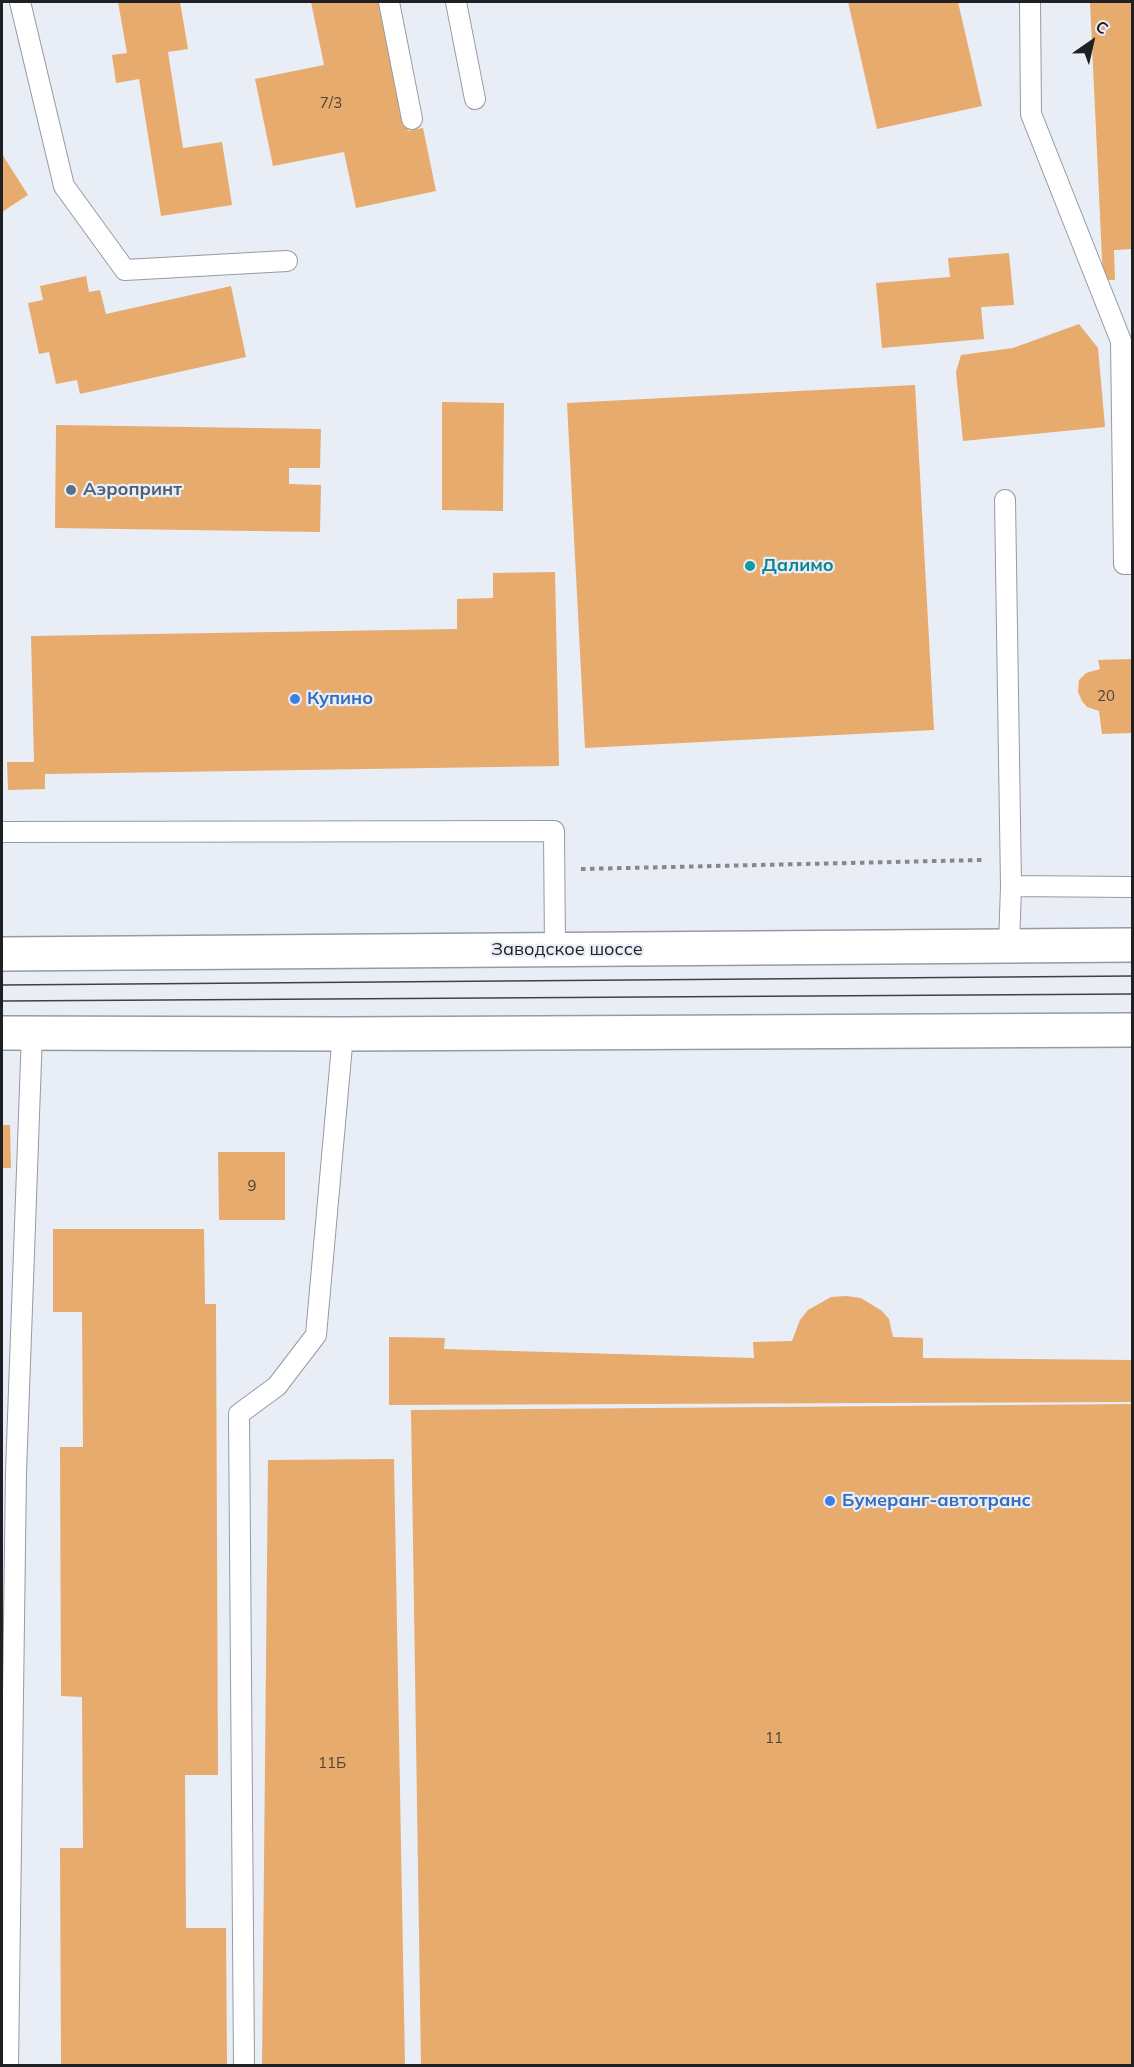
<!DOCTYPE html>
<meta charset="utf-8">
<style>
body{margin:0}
#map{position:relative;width:1134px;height:2067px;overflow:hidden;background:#e9edf6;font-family:Mulish,sans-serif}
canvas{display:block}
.frame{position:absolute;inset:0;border:3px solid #1f2024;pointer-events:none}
.north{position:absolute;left:1062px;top:12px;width:60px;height:60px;-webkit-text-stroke:4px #e9edf6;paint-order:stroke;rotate:34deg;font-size:16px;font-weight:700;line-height:24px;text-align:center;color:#1f2024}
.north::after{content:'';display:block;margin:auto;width:21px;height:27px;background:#1f2024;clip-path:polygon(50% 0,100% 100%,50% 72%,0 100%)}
</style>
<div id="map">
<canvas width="1134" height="2067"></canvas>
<div class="frame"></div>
<div class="north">С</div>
</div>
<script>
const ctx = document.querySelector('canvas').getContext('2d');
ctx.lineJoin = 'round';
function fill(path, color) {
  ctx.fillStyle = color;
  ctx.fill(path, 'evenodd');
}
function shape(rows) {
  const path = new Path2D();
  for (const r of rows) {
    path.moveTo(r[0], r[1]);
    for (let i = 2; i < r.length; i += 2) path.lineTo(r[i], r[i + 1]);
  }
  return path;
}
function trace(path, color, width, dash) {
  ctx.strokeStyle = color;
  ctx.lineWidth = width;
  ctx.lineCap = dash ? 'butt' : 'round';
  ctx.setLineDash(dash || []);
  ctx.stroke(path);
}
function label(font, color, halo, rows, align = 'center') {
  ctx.font = font + ' Mulish,sans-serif';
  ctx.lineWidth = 4.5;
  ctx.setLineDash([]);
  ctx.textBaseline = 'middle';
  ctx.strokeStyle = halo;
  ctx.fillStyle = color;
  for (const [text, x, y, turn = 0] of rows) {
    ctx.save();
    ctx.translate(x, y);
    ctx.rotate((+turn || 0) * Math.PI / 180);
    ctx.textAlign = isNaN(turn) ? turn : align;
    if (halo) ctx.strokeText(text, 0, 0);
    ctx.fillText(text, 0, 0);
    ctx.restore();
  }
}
fill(shape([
 [118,2,180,2,188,49,168,52,183,148,222,142,232,205,161,216,139,79,116,83,112,55,127,53],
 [311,2,381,2,408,131,423,128,436,191,356,208,344,152,273,166,255,79,324,65],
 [848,2,958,2,982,106,877,129],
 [1090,2,1132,2,1132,249,1114,250,1115,280,1103,280],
 [2,154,28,195,2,212],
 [1009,253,1014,305,981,307,984,339,882,348,876,283,950,277,948,258],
 [86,276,89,292,100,290,106,314,231,286,246,357,80,394,77,380,56,384,49,352,39,354,28,303,43,300,40,286],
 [1079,324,1098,348,1105,427,963,441,956,372,961,355,1013,348],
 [915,385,934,730,585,748,567,403],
 [442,402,504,403,503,511,442,510],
 [56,425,321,429,320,468,289,468,289,484,321,485,320,532,55,528],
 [555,572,559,766,45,774,45,789,8,790,7,762,34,762,31,636,457,629,457,599,493,598,493,573],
 [1132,659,1132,733,1102,734,1099,711,1087,707,1082,701,1078,692,1079,680,1086,673,1100,669,1098,660],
 [2,1125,10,1125,11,1168,2,1168],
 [218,1152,285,1152,285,1220,219,1220],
 [53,1229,204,1229,205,1304,216,1304,218,1775,185,1775,186,1928,226,1928,227,2066,61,2066,60,1848,83,1848,82,1697,61,1696,60,1447,83,1447,82,1312,53,1312],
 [846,1296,861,1298,882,1311,889,1319,893,1337,923,1338,923,1358,1132,1360,1132,1402,389,1405,389,1337,445,1338,444,1349,754,1358,753,1342,792,1341,800,1320,808,1310,831,1297],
 [1132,1404,1132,2066,421,2066,411,1410],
 [394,1459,405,2066,262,2066,268,1460]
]), '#e6ab6d');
const lane = shape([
 [20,2,64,186,125,270,287,261],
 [389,2,412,119],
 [456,2,475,99],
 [1030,2,1031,114,1121,341,1124,564,1132,564],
 [1005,500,1011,886,1009,946],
 [2,832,554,831,555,950],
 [1011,886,1132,887],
 [8,2066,16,1472,32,1033],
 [244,2066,239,1414,277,1386,316,1335,343,1034]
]);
const primary = shape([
 [2,954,1132,945],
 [2,1033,343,1034,1132,1030]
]);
trace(lane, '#969aa3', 22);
trace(primary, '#969aa3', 36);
trace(shape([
 [581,869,982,860]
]), '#85888e', 4, [4.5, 4.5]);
trace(lane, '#fff', 20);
trace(primary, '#fff', 33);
trace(shape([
 [2,985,1132,976],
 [2,1001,1132,994]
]), '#404146', 1.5);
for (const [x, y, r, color] of [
 [71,490,6,"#5c6f8a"],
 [750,566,6,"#0f9aa8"],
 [295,699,6,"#3f7fe0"],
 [830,1501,6,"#3f7fe0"]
]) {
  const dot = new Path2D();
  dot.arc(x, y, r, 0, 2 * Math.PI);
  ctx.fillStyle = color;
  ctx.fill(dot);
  trace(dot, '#e9edf6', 2);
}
label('15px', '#514336', null, [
 ["7/3",331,103],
 ["20",1106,696],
 ["9",252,1186],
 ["11",774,1738],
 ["11Б",332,1763]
]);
label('bold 18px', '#4e5e75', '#e9edf6', [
 ["Аэропринт",83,490]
], 'left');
label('bold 18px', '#0d838f', '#e9edf6', [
 ["Далимо",762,566]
], 'left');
label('bold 18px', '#366cbe', '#e9edf6', [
 ["Купино",307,699],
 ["Бумеранг-автотранс",842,1501]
], 'left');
label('18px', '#1f2024', '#e9edf6', [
 ["Заводское шоссе",567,950]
]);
</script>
